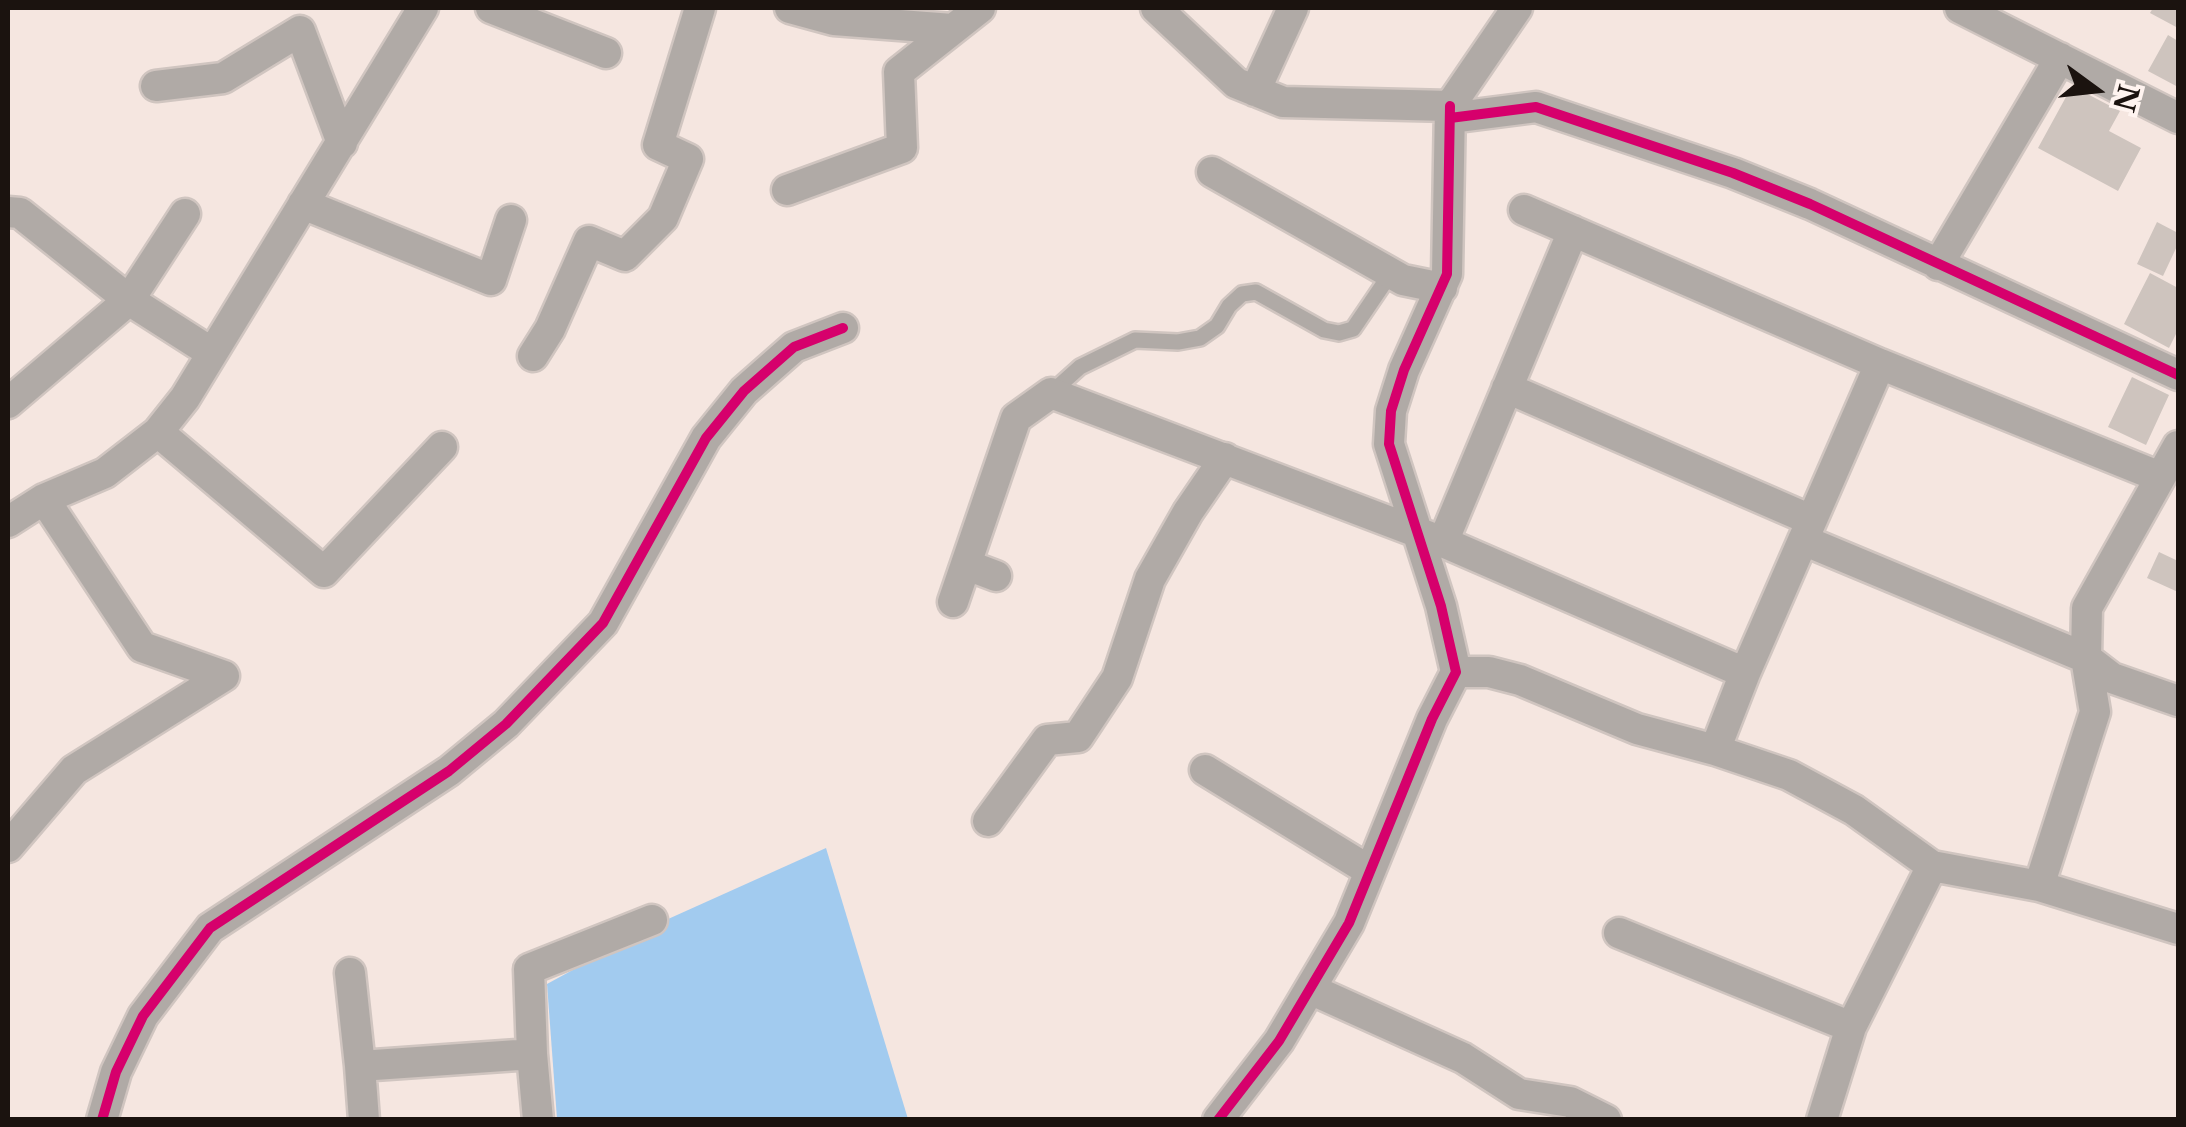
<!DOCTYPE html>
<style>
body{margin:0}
#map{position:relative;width:2186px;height:1127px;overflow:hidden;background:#f5e6e0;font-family:"Libre Baskerville",serif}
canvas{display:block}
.frame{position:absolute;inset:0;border:10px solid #1b130f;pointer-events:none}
.north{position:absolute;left:2046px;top:40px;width:100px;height:100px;-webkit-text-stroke:8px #fff4f0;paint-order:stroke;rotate:105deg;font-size:28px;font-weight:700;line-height:40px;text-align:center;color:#1b130f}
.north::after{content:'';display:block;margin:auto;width:35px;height:45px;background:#1b130f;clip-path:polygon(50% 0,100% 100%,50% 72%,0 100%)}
</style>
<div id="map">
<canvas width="2186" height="1127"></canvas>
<div class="frame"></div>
<div class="north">N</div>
</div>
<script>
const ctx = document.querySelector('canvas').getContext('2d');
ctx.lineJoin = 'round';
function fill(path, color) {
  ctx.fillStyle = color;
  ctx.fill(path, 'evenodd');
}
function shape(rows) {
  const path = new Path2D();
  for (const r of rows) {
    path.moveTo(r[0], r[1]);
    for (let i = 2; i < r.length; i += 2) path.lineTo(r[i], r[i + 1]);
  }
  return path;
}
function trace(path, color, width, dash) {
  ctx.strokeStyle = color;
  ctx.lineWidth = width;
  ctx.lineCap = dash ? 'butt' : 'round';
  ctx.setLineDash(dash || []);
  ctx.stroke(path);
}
fill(shape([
 [826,848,908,1119,557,1119,547,984,657,924]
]), '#a2cbef');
fill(shape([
 [2153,8,2178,8,2178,28,2150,13],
 [2168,35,2178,41,2178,87,2148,71],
 [2072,86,2120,111,2109,131,2141,148,2118,191,2038,148],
 [2157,222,2178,233,2178,244,2163,276,2137,264],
 [2150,273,2178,288,2178,330,2169,348,2124,324],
 [2132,377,2169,395,2146,445,2108,427],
 [2159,552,2178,561,2178,592,2147,578]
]), '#cec4be');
const lane = shape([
 [1051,393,1080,367,1135,340,1178,342,1200,338,1217,326,1229,306,1242,294,1256,292,1324,330,1339,333,1353,329,1391,273]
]);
const street = shape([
 [491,8,606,53],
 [790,8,834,20,952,29],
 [1156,8,1236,83,1283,102,1450,106,1517,8],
 [1960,8,2178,118],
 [156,86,223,78,300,31,342,143],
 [1255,91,1293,8],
 [1450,118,1536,107,1733,173,1810,204,2178,375],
 [1212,172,1403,280,1442,288],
 [787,190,902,148,899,72,980,8],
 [303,204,491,280,511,220],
 [1524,210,1880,364,2160,477],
 [8,212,20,213,129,300,212,353],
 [1938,265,2060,58],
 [533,356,550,329,589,241,625,256,663,218,688,159,658,145,700,8],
 [1507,388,1811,520],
 [8,403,129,300,185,214],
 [158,432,324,572,442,447],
 [8,522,44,499,105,473,158,432,185,398,423,8],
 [1803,540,2086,658,2112,678,2178,701],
 [1443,542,1745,673],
 [967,565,996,576],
 [953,602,1016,418,1051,393,1443,542,1573,231],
 [1456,672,1489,672,1520,680,1637,729,1715,750,1789,775,1854,810,1932,866,2039,886,2178,929],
 [1715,750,1745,673,1880,364],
 [1205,770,1370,871],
 [988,821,1047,740,1078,737,1117,678,1150,579,1188,512,1225,458],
 [8,847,74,770,224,676,142,647,44,499],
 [2039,886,2095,712,2086,658,2087,608,2178,446],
 [1619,933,1851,1027],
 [350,973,360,1066],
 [1310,989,1463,1058,1519,1094,1570,1102,1606,1120],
 [532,1054,529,969,652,920],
 [102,1120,116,1072,143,1016,210,928,449,771,506,724,603,623,706,438,744,391,794,347,843,328],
 [364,1120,360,1066,532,1054,538,1120],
 [1218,1120,1279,1041,1349,923,1432,719,1456,672,1441,606,1389,444,1391,411,1404,370,1447,274,1450,106],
 [1822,1120,1851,1027,1932,866]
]);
trace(lane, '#d0c5c0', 20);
trace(street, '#d0c5c0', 35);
trace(lane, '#b0aaa6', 15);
trace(street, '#b0aaa6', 30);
trace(shape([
 [1450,118,1536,107,1733,173,1810,204,2178,375],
 [102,1120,116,1072,143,1016,210,928,449,771,506,724,603,623,706,438,744,391,794,347,843,328],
 [1218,1120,1279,1041,1349,923,1432,719,1456,672,1441,606,1389,444,1391,411,1404,370,1447,274,1450,106]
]), '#d6006c', 10);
</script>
